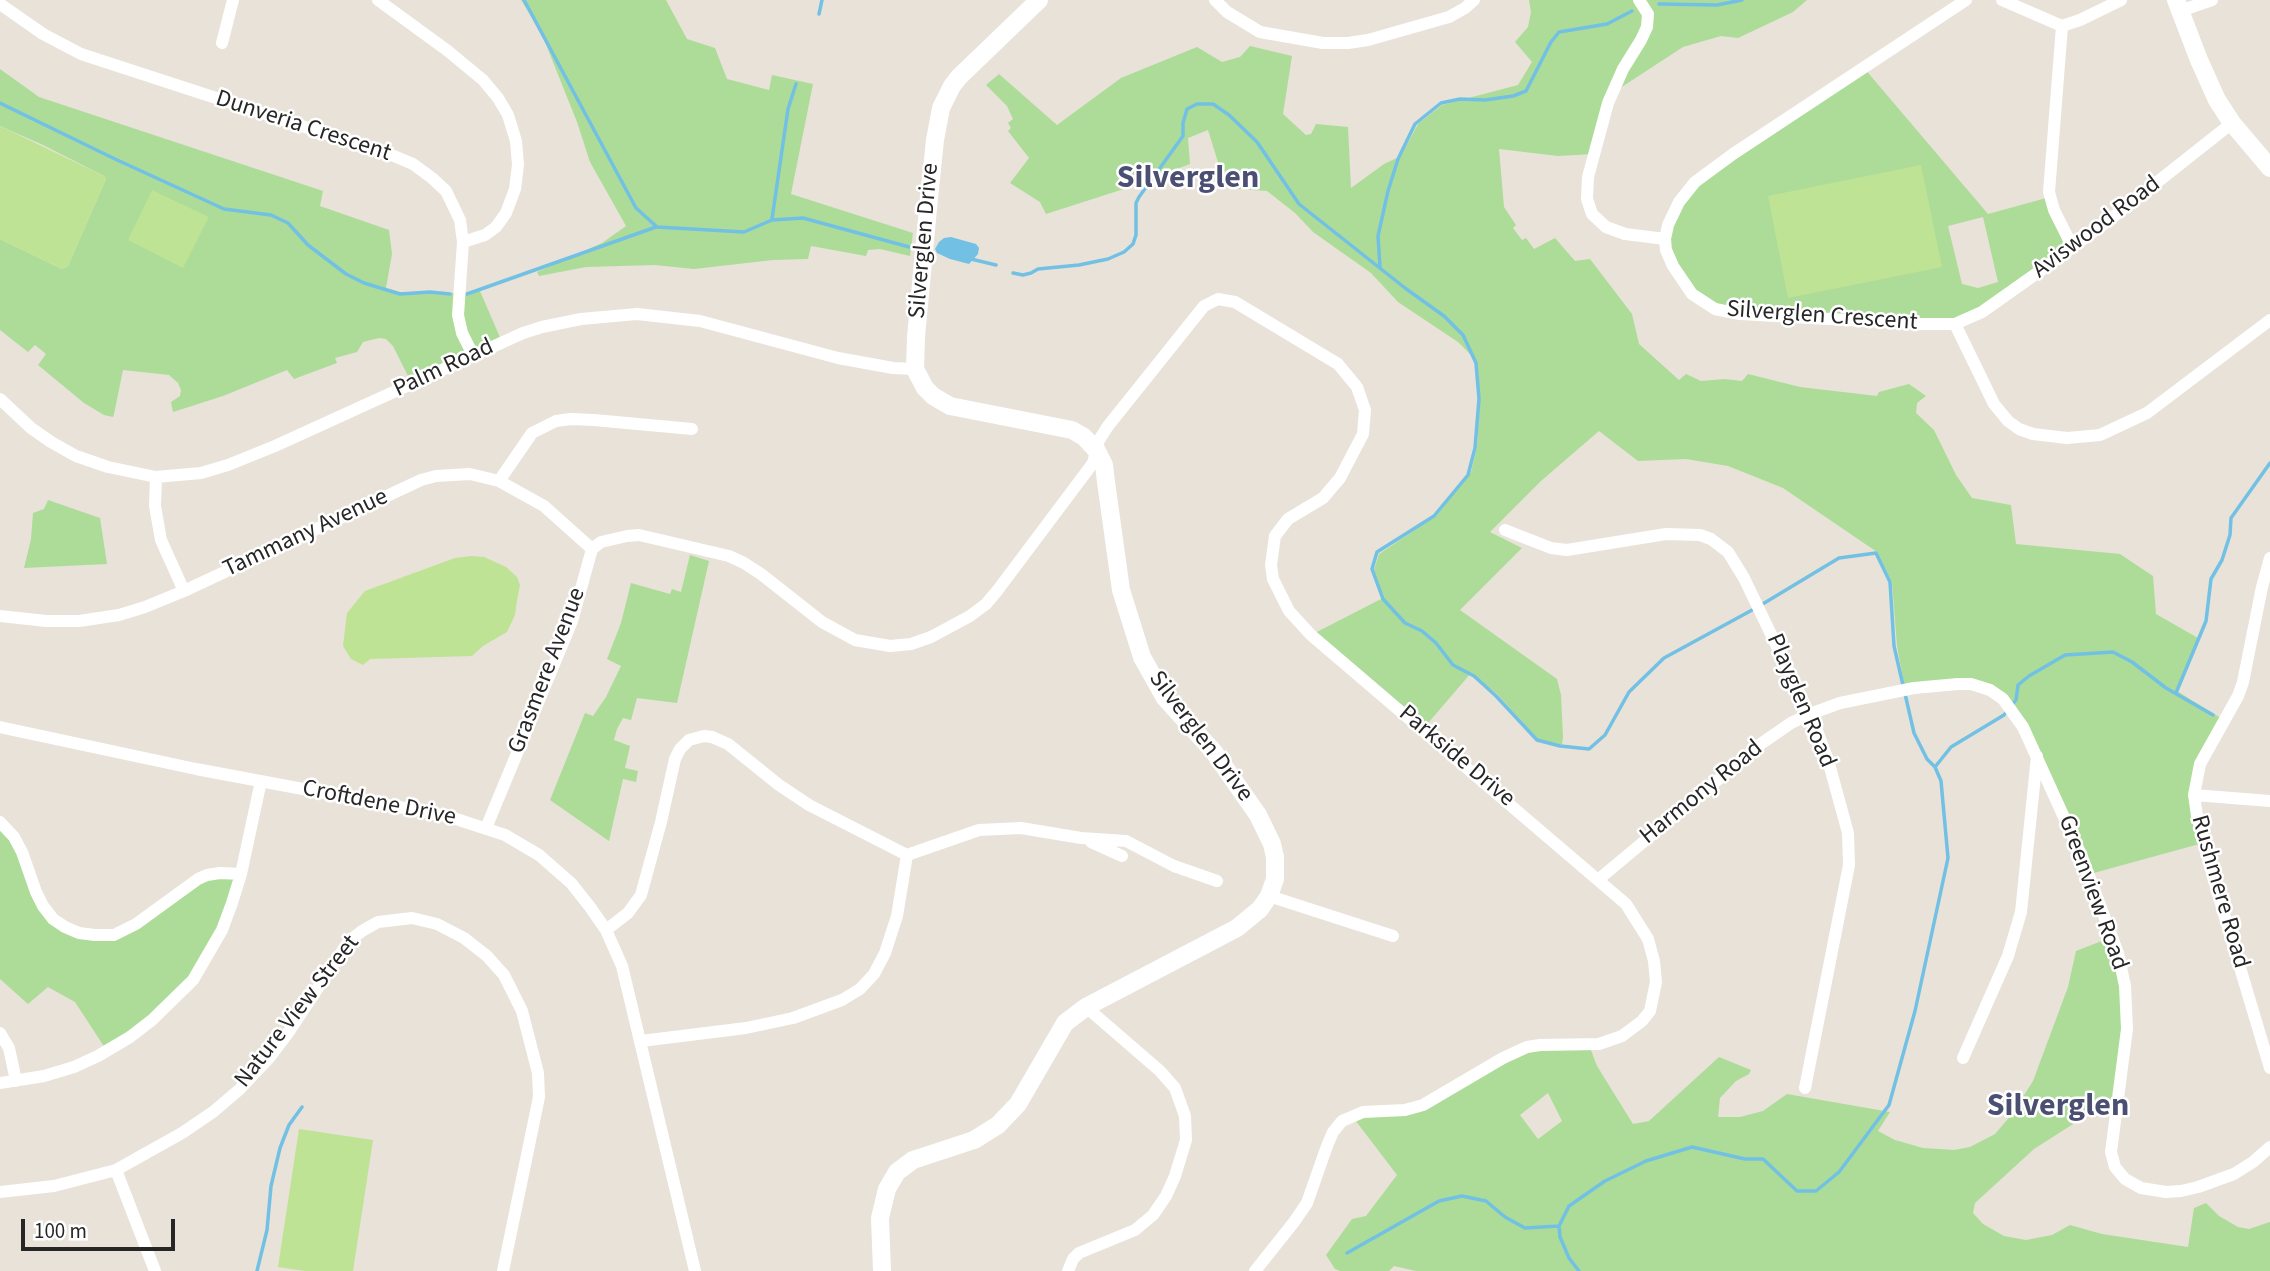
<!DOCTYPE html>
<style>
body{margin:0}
#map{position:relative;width:2270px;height:1271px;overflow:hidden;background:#e8e2d9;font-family:"Source Sans 3",sans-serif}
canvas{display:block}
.scale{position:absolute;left:21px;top:1219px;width:154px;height:32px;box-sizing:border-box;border:4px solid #262626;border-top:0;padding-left:9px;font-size:21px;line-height:24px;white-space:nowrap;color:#262626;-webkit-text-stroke:5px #fff;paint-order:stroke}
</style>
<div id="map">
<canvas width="2270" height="1271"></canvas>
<div class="scale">100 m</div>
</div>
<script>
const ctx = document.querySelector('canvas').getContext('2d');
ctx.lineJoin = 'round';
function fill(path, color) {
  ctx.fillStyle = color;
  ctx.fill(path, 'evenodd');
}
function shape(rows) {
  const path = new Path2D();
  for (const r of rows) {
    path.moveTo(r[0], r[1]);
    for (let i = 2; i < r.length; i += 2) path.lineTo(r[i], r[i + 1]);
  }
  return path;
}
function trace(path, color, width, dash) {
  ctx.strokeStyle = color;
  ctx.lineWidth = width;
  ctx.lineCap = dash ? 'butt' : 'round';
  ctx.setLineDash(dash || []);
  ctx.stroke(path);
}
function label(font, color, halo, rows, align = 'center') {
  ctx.font = font + ' "Source Sans 3",sans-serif';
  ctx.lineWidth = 5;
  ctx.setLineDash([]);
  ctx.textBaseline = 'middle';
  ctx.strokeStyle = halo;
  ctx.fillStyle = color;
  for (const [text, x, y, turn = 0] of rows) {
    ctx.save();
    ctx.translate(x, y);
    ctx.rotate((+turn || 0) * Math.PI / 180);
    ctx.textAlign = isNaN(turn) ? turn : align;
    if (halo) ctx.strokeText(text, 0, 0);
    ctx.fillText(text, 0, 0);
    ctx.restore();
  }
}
fill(shape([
 [521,0,666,0,687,39,715,48,727,79,769,90,772,75,813,84,791,194,913,233,910,256,880,249,868,250,866,256,811,246,808,259,773,260,694,269,655,265,586,267,539,276,537,272,602,243,626,226,590,162,577,122,541,32],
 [1529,0,1807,0,1793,12,1738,38,1721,36,1683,47,1611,94,1593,154,1558,156,1499,149,1504,207,1516,225,1513,228,1522,240,1526,238,1534,249,1555,238,1575,261,1590,259,1632,314,1639,344,1679,380,1686,374,1701,381,1725,379,1742,381,1748,374,1800,387,1877,396,1879,392,1909,384,1926,396,1917,403,1916,413,1934,430,1956,475,1972,498,2011,505,2016,544,2120,554,2153,576,2156,614,2198,638,2177,691,2224,720,2199,765,2203,843,2090,874,2038,756,1991,688,1905,689,1897,646,1892,582,1877,552,1783,488,1728,466,1686,459,1638,461,1599,431,1541,481,1490,532,1522,548,1460,610,1557,679,1561,695,1563,737,1562,745,1538,739,1497,694,1471,673,1423,729,1311,635,1383,598,1374,570,1379,554,1436,516,1471,472,1477,447,1480,399,1477,361,1458,342,1398,302,1371,273,1313,232,1295,213,1267,191,1226,188,1208,130,1188,138,1190,164,1130,187,1046,214,1040,202,1010,183,1029,158,1008,131,1011,128,1008,123,1013,119,1007,106,986,85,999,74,1057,125,1121,78,1197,47,1222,62,1240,57,1250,46,1292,56,1283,114,1306,135,1311,134,1316,124,1348,127,1351,188,1384,164,1401,156,1418,124,1442,105,1518,85,1532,62,1515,42,1528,27,1531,12],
 [1864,68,1988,214,2050,197,2073,248,1963,321,1721,311,1678,277,1666,230,1685,192],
 [1983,217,1998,282,1978,288,1962,284,1948,226],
 [0,69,39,97,323,191,320,206,389,230,392,254,386,288,400,292,460,293,480,291,502,342,412,384,393,346,386,339,379,338,363,342,357,352,335,358,337,363,294,379,287,370,223,396,173,412,171,402,180,396,181,390,178,383,169,375,123,370,114,414,113,417,104,415,84,403,38,365,46,354,35,345,28,352,0,330,0,239,62,269,68,266,106,179,104,176,43,145,0,126],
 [48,500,100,518,107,564,24,568,31,539,33,513,44,509],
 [690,555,709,561,677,703,637,698,631,720,623,718,617,729,614,740,630,746,625,768,638,771,636,782,623,779,609,841,550,800,585,713,593,716,606,697,621,666,607,659,621,623,631,583,670,594,672,589,681,592],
 [0,821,36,892,65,927,114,934,197,879,241,874,193,980,107,1051,75,1002,48,987,28,1004,0,979],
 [2112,937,2127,1016,2117,1096,2034,1149,1975,1203,1973,1213,1983,1224,2004,1236,2026,1240,2052,1235,2070,1225,2102,1234,2188,1247,2194,1208,2206,1203,2219,1216,2238,1227,2249,1229,2270,1222,2270,1271,1416,1271,1394,1266,1389,1271,1340,1271,1335,1269,1326,1255,1352,1219,1366,1216,1397,1175,1352,1116,1405,1111,1520,1050,1589,1045,1597,1066,1633,1124,1649,1121,1719,1057,1751,1070,1749,1074,1736,1081,1720,1098,1718,1117,1740,1117,1763,1111,1787,1094,1890,1112,1878,1131,1895,1140,1923,1148,1954,1150,1970,1147,1995,1134,2012,1114,2033,1081,2068,987,2076,951],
 [1548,1093,1562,1121,1538,1139,1520,1115]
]), '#acdc98');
fill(shape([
 [0,126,104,176,106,179,68,266,62,269,0,239],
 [1921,165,1942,267,1788,298,1768,196],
 [152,190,209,217,183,268,128,240],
 [472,556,484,557,506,567,517,577,520,585,517,600,515,615,507,632,483,646,472,656,370,659,363,665,351,659,343,646,347,613,365,591,455,558],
 [299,1129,373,1140,353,1271,305,1271,278,1267]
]), '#bee394');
fill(shape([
 [951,237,976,244,979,248,978,254,969,264,950,259,937,253,935,249,939,242,944,238]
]), '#72c1e4');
trace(shape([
 [524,0,636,208,657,227,744,232,772,220,803,218,913,248],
 [1659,4,1717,5,1742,0],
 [819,14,822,0],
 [0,103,115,159,224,209,271,215,288,223,308,245,346,274,364,283,400,294,430,292,450,294],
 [772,219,788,109,796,84],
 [971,259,996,265],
 [1380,267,1378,236,1388,191,1398,159,1415,124,1441,103,1460,99,1485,100,1513,96,1526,91,1551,42,1559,32,1607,24,1632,11],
 [1013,273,1023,275,1031,273,1038,269,1079,265,1108,259,1124,252,1133,244,1136,235,1136,203,1139,197,1183,136,1183,123,1187,109,1197,104,1213,104,1229,115,1257,142,1299,204,1405,288,1444,316,1463,335,1476,363,1479,399,1475,448,1468,475,1434,516,1377,552,1372,569,1383,599,1405,623,1422,631,1436,643,1453,665,1474,676,1496,696,1537,740,1560,746,1589,749,1605,735,1629,692,1664,658,1754,609],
 [467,294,656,227],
 [2176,693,2206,621,2211,579,2222,560,2230,535,2231,518,2270,463],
 [1935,767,1951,747,2004,715,2016,700,2018,685,2029,676,2065,655,2113,652,2132,662,2166,688,2213,715],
 [1347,1253,1439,1201,1462,1196,1486,1201,1505,1217,1525,1228,1559,1226],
 [257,1271,267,1230,271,1186,280,1148,289,1125,302,1107],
 [1579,1271,1569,1258,1560,1237,1559,1226,1569,1206,1605,1181,1646,1161,1692,1147,1745,1159,1763,1159,1797,1191,1816,1191,1839,1172,1889,1105,1915,1011,1948,858,1941,781,1935,767,1927,759,1914,733,1894,646,1890,582,1876,553,1839,558,1761,605]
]), '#72c1e4', 3.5);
trace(shape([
 [378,0,448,51,483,80,498,98,508,115,516,141,518,165,515,189,506,213,496,227,485,235,463,242],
 [1215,0,1227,12,1260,32,1323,43,1348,43,1368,40,1449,17,1465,8,1474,0],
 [1639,0,1648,14,1647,27,1641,40,1623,69,1608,103,1588,177,1587,199,1592,214,1606,227,1625,234,1665,239],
 [1966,0,1733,154,1695,182,1679,202,1668,225,1665,239,1666,250,1673,266,1692,294,1715,309,1740,314,1921,324,1955,324,1982,312,2040,271,2108,221,2232,123],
 [2002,0,2062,26,2080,20,2121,0],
 [0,4,43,34,81,54,394,156,413,164,432,178,446,191,460,220,463,242,458,315,462,333,473,355],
 [2180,11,2212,0],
 [2062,26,2049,192,2054,210,2073,248],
 [222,43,233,0],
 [1955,324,1994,404,2008,421,2019,429,2033,434,2067,438,2100,435,2147,413,2270,320],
 [0,399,31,428,51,442,76,456,108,467,156,477,201,473,228,465,275,446,523,333,542,327,581,319,637,314,700,321,838,358,893,368,915,369],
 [156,477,155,506,161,540,184,591],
 [499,481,532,433,556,421,571,419,594,420,692,429],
 [1505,530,1551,548,1567,550,1666,534,1700,535,1711,539,1728,552,1744,578,1816,728,1828,760,1848,833,1849,865,1805,1088],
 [2270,558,2262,587,2243,682,2238,696,2200,764,2194,795,2197,816,2213,877,2270,1068],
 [0,616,46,621,79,621,119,615,145,607,184,591,421,480,436,476,470,474,499,481,544,506,592,549],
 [0,727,196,769,447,816,505,835,539,855,571,883,590,907,606,930,622,966,695,1271],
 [2194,795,2270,801],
 [0,822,14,837,22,852,36,892,43,906,53,919,65,927,79,933,95,935,114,935,136,924,198,879,207,875,220,873,241,874],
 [486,828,572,621,592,549,601,542,627,536,639,535,729,556,744,563,761,574,822,622,855,640,890,646,911,644,931,637,970,616,986,604,997,591,1093,463,1099,440,1108,426,1204,306,1218,299,1235,302,1338,364,1357,387,1365,410,1363,434,1340,478,1323,498,1288,519,1275,536,1271,565,1273,579,1289,611,1311,635,1626,904,1648,939,1654,961,1656,982,1650,1011,1642,1021,1622,1036,1599,1044,1540,1045,1527,1047,1503,1058,1423,1105,1405,1110,1363,1112,1342,1121,1333,1132,1327,1146,1307,1203,1294,1222,1255,1271],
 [1091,842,1122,856],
 [1599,879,1762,743,1791,723,1810,714,1840,703,1914,688,1958,684,1971,684,1990,690,2003,699,2023,727,2082,857,2118,953,2125,986,2127,1029,2111,1152,2115,1167,2125,1179,2141,1188,2166,1192,2181,1191,2198,1187,2234,1174,2253,1162,2270,1147],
 [1269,896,1393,936],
 [606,930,628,913,641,895,661,822,675,759,680,749,689,740,704,736,712,737,728,744,779,785,809,805,907,855,979,830,1021,828,1081,838,1126,841,1174,866,1217,881],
 [0,1033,9,1048,16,1081],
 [641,1041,746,1028,793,1018,842,1000,860,989,874,974,885,953,897,916,907,855],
 [1963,1058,2008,956,2021,912,2037,756],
 [0,1083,44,1076,74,1067,98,1056,130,1037,152,1020,193,980,222,930,232,903,241,874,261,781],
 [116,1170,155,1271],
 [0,1192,54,1186,116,1170,182,1133,213,1112,240,1089,270,1057,288,1033,349,941,362,931,378,922,412,918,437,924,464,938,487,956,504,975,522,1011,538,1073,539,1097,503,1271],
 [1068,1271,1073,1259,1079,1253,1135,1230,1153,1215,1166,1196,1175,1176,1186,1140,1185,1116,1175,1088,1160,1071,1086,1007]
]), '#fff', 12);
trace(shape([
 [2176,0,2199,60,2217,100,2232,123,2270,168],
 [882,1271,880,1218,887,1189,897,1172,913,1160,974,1140,998,1125,1018,1104,1065,1023,1086,1007,1237,928,1260,909,1269,896,1275,879,1275,857,1272,844,1258,815,1214,752,1165,698,1142,657,1121,590,1106,482,1104,465,1097,451,1084,437,1072,430,950,406,933,396,925,388,915,369,916,337,929,198,935,140,941,108,952,86,959,77,1039,0]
]), '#fff', 18);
label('24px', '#262626', '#fff', [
 ["Dunveria Crescent",303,127,18],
 ["Aviswood Road",2097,228,-37],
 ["Silverglen Drive",925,241,-85],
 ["Silverglen Crescent",1822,317,4],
 ["Palm Road",444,369,-25],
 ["Tammany Avenue",306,534,-25],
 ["Grasmere Avenue",548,671,-69],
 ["Playglen Road",1800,701,67],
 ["Silverglen Drive",1200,737,53],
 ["Parkside Drive",1456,757,40],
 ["Harmony Road",1702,793,-39],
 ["Croftdene Drive",379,804,11],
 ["Rushmere Road",2219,892,74],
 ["Greenview Road",2092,893,70],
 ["Nature View Street",298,1012,-52]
]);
label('bold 32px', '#4b5073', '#fff', [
 ["Silverglen",1188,180],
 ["Silverglen",2058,1108]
]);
</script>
